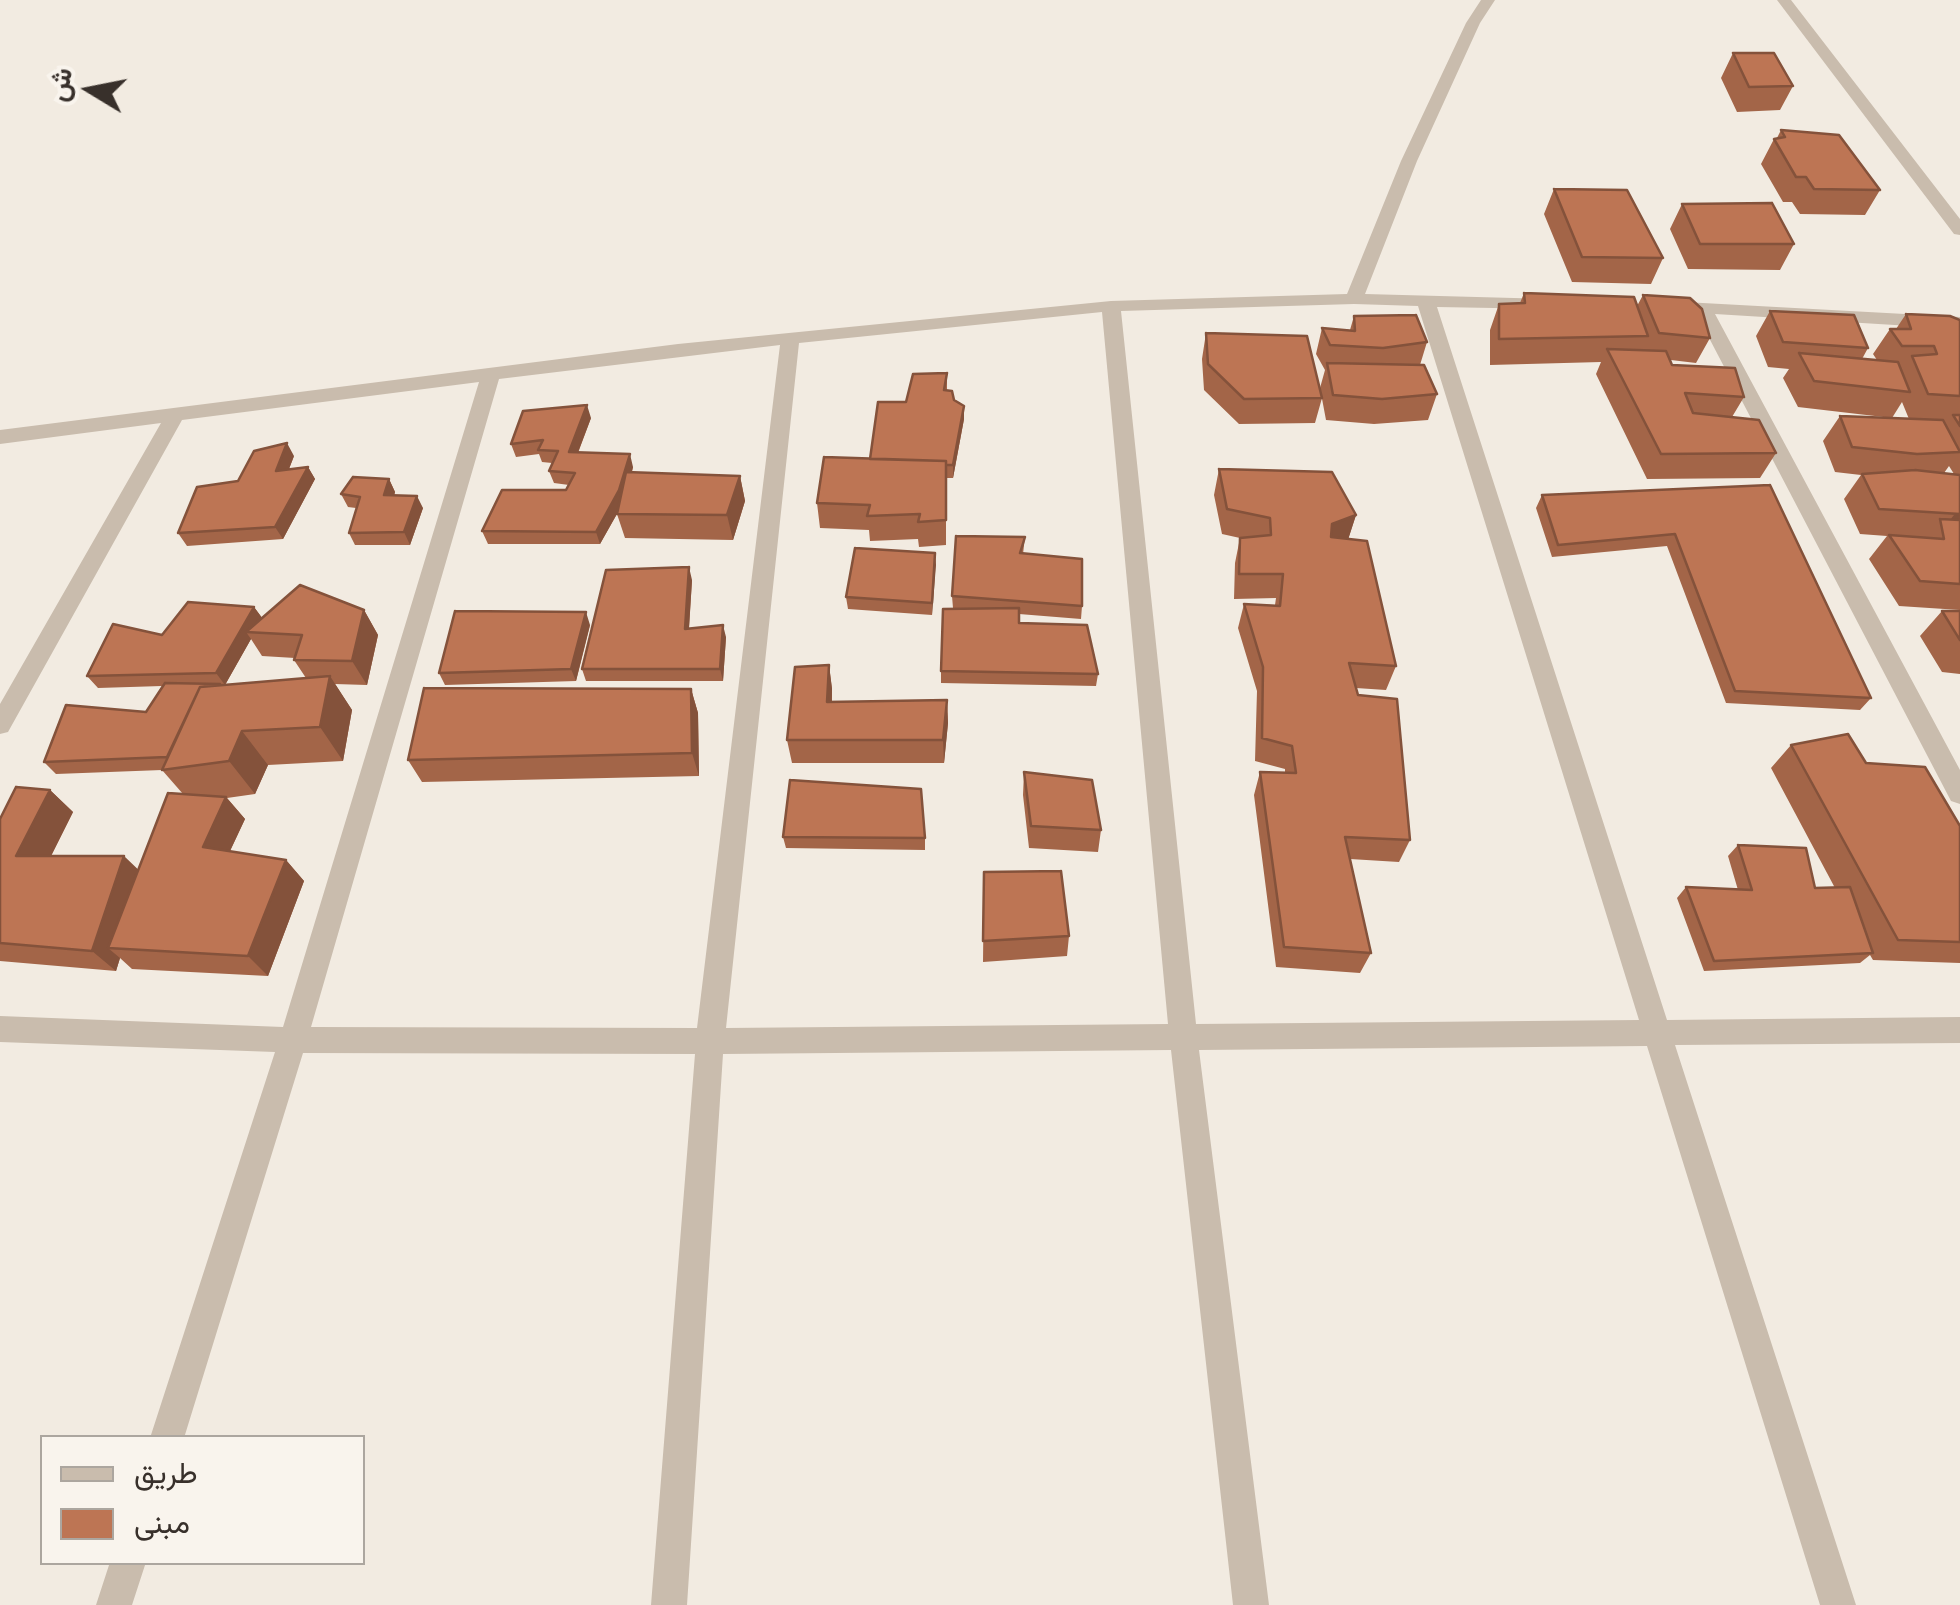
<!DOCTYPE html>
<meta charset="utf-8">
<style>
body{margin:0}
#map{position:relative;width:1960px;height:1605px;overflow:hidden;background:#f2ebe1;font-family:Poppins,Vazirmatn,sans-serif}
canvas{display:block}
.legend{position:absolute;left:40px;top:1435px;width:325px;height:130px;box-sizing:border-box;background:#f9f4ed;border:2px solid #aca69f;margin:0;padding:12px 18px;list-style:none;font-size:30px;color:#38302b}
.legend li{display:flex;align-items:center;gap:20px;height:50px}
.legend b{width:50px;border:2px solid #aca69f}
.north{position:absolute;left:40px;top:40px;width:100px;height:100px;-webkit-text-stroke:8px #f9f4ed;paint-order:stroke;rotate:280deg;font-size:28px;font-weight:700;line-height:40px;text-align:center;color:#38302b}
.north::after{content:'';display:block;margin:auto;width:35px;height:45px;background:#38302b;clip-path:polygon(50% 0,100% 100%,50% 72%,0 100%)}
</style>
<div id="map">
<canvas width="1960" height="1605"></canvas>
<ul class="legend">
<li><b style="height:12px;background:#c9bcad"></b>طريق</li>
<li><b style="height:28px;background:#bd7554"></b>مبنى</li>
</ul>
<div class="north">ش</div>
</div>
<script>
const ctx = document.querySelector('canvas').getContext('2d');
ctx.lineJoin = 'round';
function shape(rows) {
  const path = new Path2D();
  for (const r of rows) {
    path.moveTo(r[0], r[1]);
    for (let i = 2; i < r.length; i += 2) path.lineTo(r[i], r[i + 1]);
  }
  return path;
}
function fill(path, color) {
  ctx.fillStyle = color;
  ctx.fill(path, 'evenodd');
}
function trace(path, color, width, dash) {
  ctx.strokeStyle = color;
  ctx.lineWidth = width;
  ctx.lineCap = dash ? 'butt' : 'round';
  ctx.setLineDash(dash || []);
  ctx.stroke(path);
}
fill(shape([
 [1481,0,1495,0,1480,23,1417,161,1365,294,1551,299,1560,304,1551,309,1437,307,1667,1020,1960,1017,1960,1043,1675,1045,1856,1605,1820,1605,1647,1046,1199,1050,1269,1605,1233,1605,1171,1050,723,1054,687,1605,651,1605,695,1054,303,1053,184,1438,150,1438,275,1052,0,1042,0,1016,283,1027,479,382,182,420,8,732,0,734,0,704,161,423,0,444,0,430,678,344,1111,301,1347,294,1401,161,1466,23,1481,0],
 [1354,304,1418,306,1639,1020,1196,1024,1121,311,1354,304],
 [1102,312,1168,1024,726,1028,799,343,1102,312],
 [780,345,697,1028,311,1027,499,379,780,345],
 [1777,0,1791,0,1960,219,1960,235,1954,234,1777,0],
 [1666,301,1960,317,1960,329,1715,314,1960,770,1960,804,1951,801,1696,313,1660,310,1660,302,1666,301],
 [110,1562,146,1562,132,1605,96,1605,110,1562]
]), '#c9bcad');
fill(shape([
 [1733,53,1793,86,1780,110,1737,112,1721,78],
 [1781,130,1880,190,1865,215,1800,214,1792,202,1783,202,1761,164,1774,139,1777,138],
 [1554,189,1663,258,1651,284,1572,282,1544,214],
 [1682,204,1794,244,1780,270,1688,269,1670,229],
 [1524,293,1637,306,1643,295,1710,338,1696,363,1671,360,1672,365,1744,397,1732,417,1776,453,1760,478,1647,479,1596,374,1601,362,1490,365,1490,330,1499,304,1520,303],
 [1770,311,1868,348,1862,359,1877,360,1873,354,1890,329,1896,329,1906,314,1960,320,1960,610,1899,606,1869,559,1887,536,1860,534,1844,499,1861,475,1835,472,1823,441,1840,416,1909,419,1902,402,1892,418,1798,407,1783,378,1789,369,1768,367,1756,336],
 [1949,466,1954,474,1944,473],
 [1354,316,1427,342,1420,365,1437,394,1428,420,1374,424,1326,420,1320,388,1325,370,1316,354,1322,328,1350,330],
 [1206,333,1322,398,1315,423,1239,424,1204,390,1202,359],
 [947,373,947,390,964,419,953,478,946,478,946,545,919,547,918,539,870,541,869,530,820,528,817,503,870,459,906,402],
 [591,418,578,453,633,467,632,472,740,476,745,501,733,540,625,538,617,514,600,544,488,544,482,531,566,490,569,485,554,483,549,471,552,463,542,462,539,454,516,457,511,444],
 [294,456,289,469,308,467,315,479,283,539,187,546,178,533,238,481],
 [1219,469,1356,515,1348,539,1396,666,1386,690,1356,688,1410,840,1399,862,1350,859,1371,953,1360,973,1276,967,1254,795,1260,772,1285,773,1285,769,1255,761,1257,691,1238,628,1244,604,1275,605,1276,598,1234,599,1235,563,1240,538,1222,534,1214,495],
 [389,479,395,492,394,495,423,508,410,545,355,545,349,533,356,508,348,507,341,494],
 [1770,485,1871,698,1860,710,1726,703,1667,546,1552,557,1536,508,1542,495],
 [1025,537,1023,554,1082,606,1081,619,1019,614,1019,623,1098,674,1096,686,941,683,941,671,962,609,953,608,952,596],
 [935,553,932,615,848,609,846,597],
 [692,580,689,629,726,637,723,681,586,681,582,669],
 [254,607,262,618,364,610,378,635,367,685,335,684,352,710,343,761,268,765,255,794,227,798,245,819,230,851,286,860,304,881,268,976,132,969,120,958,116,971,0,961,0,819,50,790,73,812,51,856,139,870,183,794,162,770,56,774,44,762,146,712,162,686,98,688,87,676,162,635],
 [251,639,262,656,295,658,294,660,306,678,225,685],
 [1942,611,1960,611,1960,674,1942,672,1920,636],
 [590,625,576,681,445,685,439,673],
 [829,665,832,689,832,702,947,700,948,723,944,763,792,763,787,740],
 [691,689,698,713,699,776,422,782,408,760],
 [1791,745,1866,763,1960,826,1960,963,1873,960,1870,955,1860,963,1704,971,1677,898,1686,887,1738,890,1728,856,1738,845,1815,888,1835,888,1771,768],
 [1024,772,1101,830,1098,852,1029,848,1023,795],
 [783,837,925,838,925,850,786,848],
 [984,872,1069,936,1067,956,983,962]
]), '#a36548');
fill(shape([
 [587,405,591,418,573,465,569,452],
 [964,406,964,419,953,478,953,465],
 [287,443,294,456,283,484,276,471],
 [630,454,633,467,623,503,600,544,596,532],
 [308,467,315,479,283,539,275,527],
 [740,476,745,501,733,540,727,515],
 [389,479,395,492,391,508,384,495],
 [417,496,423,508,410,545,404,532],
 [1960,514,1960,536,1942,530,1954,515],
 [1356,515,1348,540,1325,549,1332,524],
 [935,553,936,565,932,615,932,603],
 [689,567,692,580,688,642,685,629],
 [254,607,263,619,246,632,251,639,225,685,216,673],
 [364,610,378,635,367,685,352,661],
 [586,612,590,625,576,681,571,669],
 [723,625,726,637,723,681,720,669],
 [829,665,832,689,831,726,827,702],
 [330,676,352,710,343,761,320,727],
 [691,689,698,713,699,776,692,753],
 [947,700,948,723,944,763,943,740],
 [242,731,268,765,255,794,229,761],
 [50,790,73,812,40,878,16,856],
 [226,797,245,819,222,868,203,847],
 [124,856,146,877,108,948,120,958,116,971,92,951],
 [286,860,304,881,268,976,248,956]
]), '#84523b');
const building = shape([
 [1733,53,1774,53,1793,86,1749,87,1733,53],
 [1781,130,1839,135,1880,190,1814,189,1806,177,1796,177,1774,139,1785,137,1781,130],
 [1554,189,1627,190,1663,258,1582,257,1554,189],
 [1772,203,1794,244,1700,244,1682,204,1772,203],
 [1524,293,1634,297,1648,336,1499,339,1499,304,1525,303,1524,293],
 [1643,295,1690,298,1702,309,1710,338,1659,333,1643,295],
 [1770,311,1854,315,1868,348,1783,342,1770,311],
 [1906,314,1950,316,1960,320,1960,396,1928,394,1912,356,1937,354,1934,346,1902,346,1890,329,1911,329,1906,314],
 [1416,315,1427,342,1383,348,1330,345,1322,328,1355,331,1354,316,1416,315],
 [1206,333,1307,336,1322,398,1244,399,1208,364,1206,333],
 [1607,349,1666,351,1672,365,1735,368,1744,397,1685,393,1693,413,1759,420,1776,453,1661,454,1607,349],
 [1799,353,1898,362,1910,392,1814,381,1799,353],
 [1327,363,1424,365,1437,394,1382,399,1333,395,1327,363],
 [947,373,944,390,952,391,954,400,964,406,953,465,946,465,946,461,870,459,878,402,906,402,913,374,947,373],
 [587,405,569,452,630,454,619,490,596,532,482,531,502,490,566,490,575,473,549,471,558,451,538,450,543,440,511,444,523,411,587,405],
 [1953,415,1960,415,1960,426,1953,415],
 [1840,416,1943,420,1960,452,1917,454,1852,447,1840,416],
 [287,443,276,471,308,467,275,527,178,533,197,487,238,481,254,451,287,443],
 [824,457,946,461,946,520,918,522,920,514,867,516,870,505,817,503,824,457],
 [1219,469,1332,472,1356,515,1332,524,1331,537,1367,541,1396,666,1349,663,1358,695,1397,699,1410,840,1345,837,1371,953,1284,947,1260,772,1296,773,1292,746,1262,738,1263,667,1244,604,1280,606,1283,574,1239,574,1240,538,1271,535,1270,518,1227,509,1219,469],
 [1915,470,1960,475,1960,514,1879,509,1862,474,1915,470],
 [626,472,740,476,727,515,617,514,626,472],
 [353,477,389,479,384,495,417,496,404,532,349,533,360,497,341,494,353,477],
 [1770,485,1871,698,1735,691,1675,534,1558,545,1542,495,1770,485],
 [1940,519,1960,520,1960,584,1920,581,1889,535,1944,539,1940,519],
 [956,536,1025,537,1020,553,1082,559,1082,606,952,596,956,536],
 [855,548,935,553,932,603,846,597,855,548],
 [689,567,685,629,723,625,720,669,582,669,606,570,689,567],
 [300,585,364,610,352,661,294,660,302,635,246,632,300,585],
 [188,602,254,607,216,673,87,676,113,624,162,635,188,602],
 [1019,608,1019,623,1087,625,1098,674,941,671,943,609,1019,608],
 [455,611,586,612,571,669,439,673,455,611],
 [1942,611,1960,611,1960,640,1942,611],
 [829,665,827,702,947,700,943,740,787,740,795,667,829,665],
 [330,676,320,727,242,731,229,761,162,770,200,687,330,676],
 [165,683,220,684,219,685,200,687,167,757,44,762,66,705,146,712,165,683],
 [424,688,691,689,692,753,408,760,424,688],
 [1848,734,1866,763,1925,767,1960,826,1960,942,1898,940,1791,745,1848,734],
 [1024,772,1092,780,1101,830,1031,826,1024,772],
 [790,780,921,789,925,838,783,837,790,780],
 [16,787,50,790,16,856,124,856,92,951,0,943,0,819,16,787],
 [168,793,226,797,203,847,286,860,248,956,108,948,168,793],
 [1738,845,1806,848,1815,888,1850,887,1873,953,1714,961,1686,887,1752,890,1738,845],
 [1061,871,1069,936,983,941,984,872,1061,871]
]);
fill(building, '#bd7554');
trace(building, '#84523b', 2.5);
</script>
